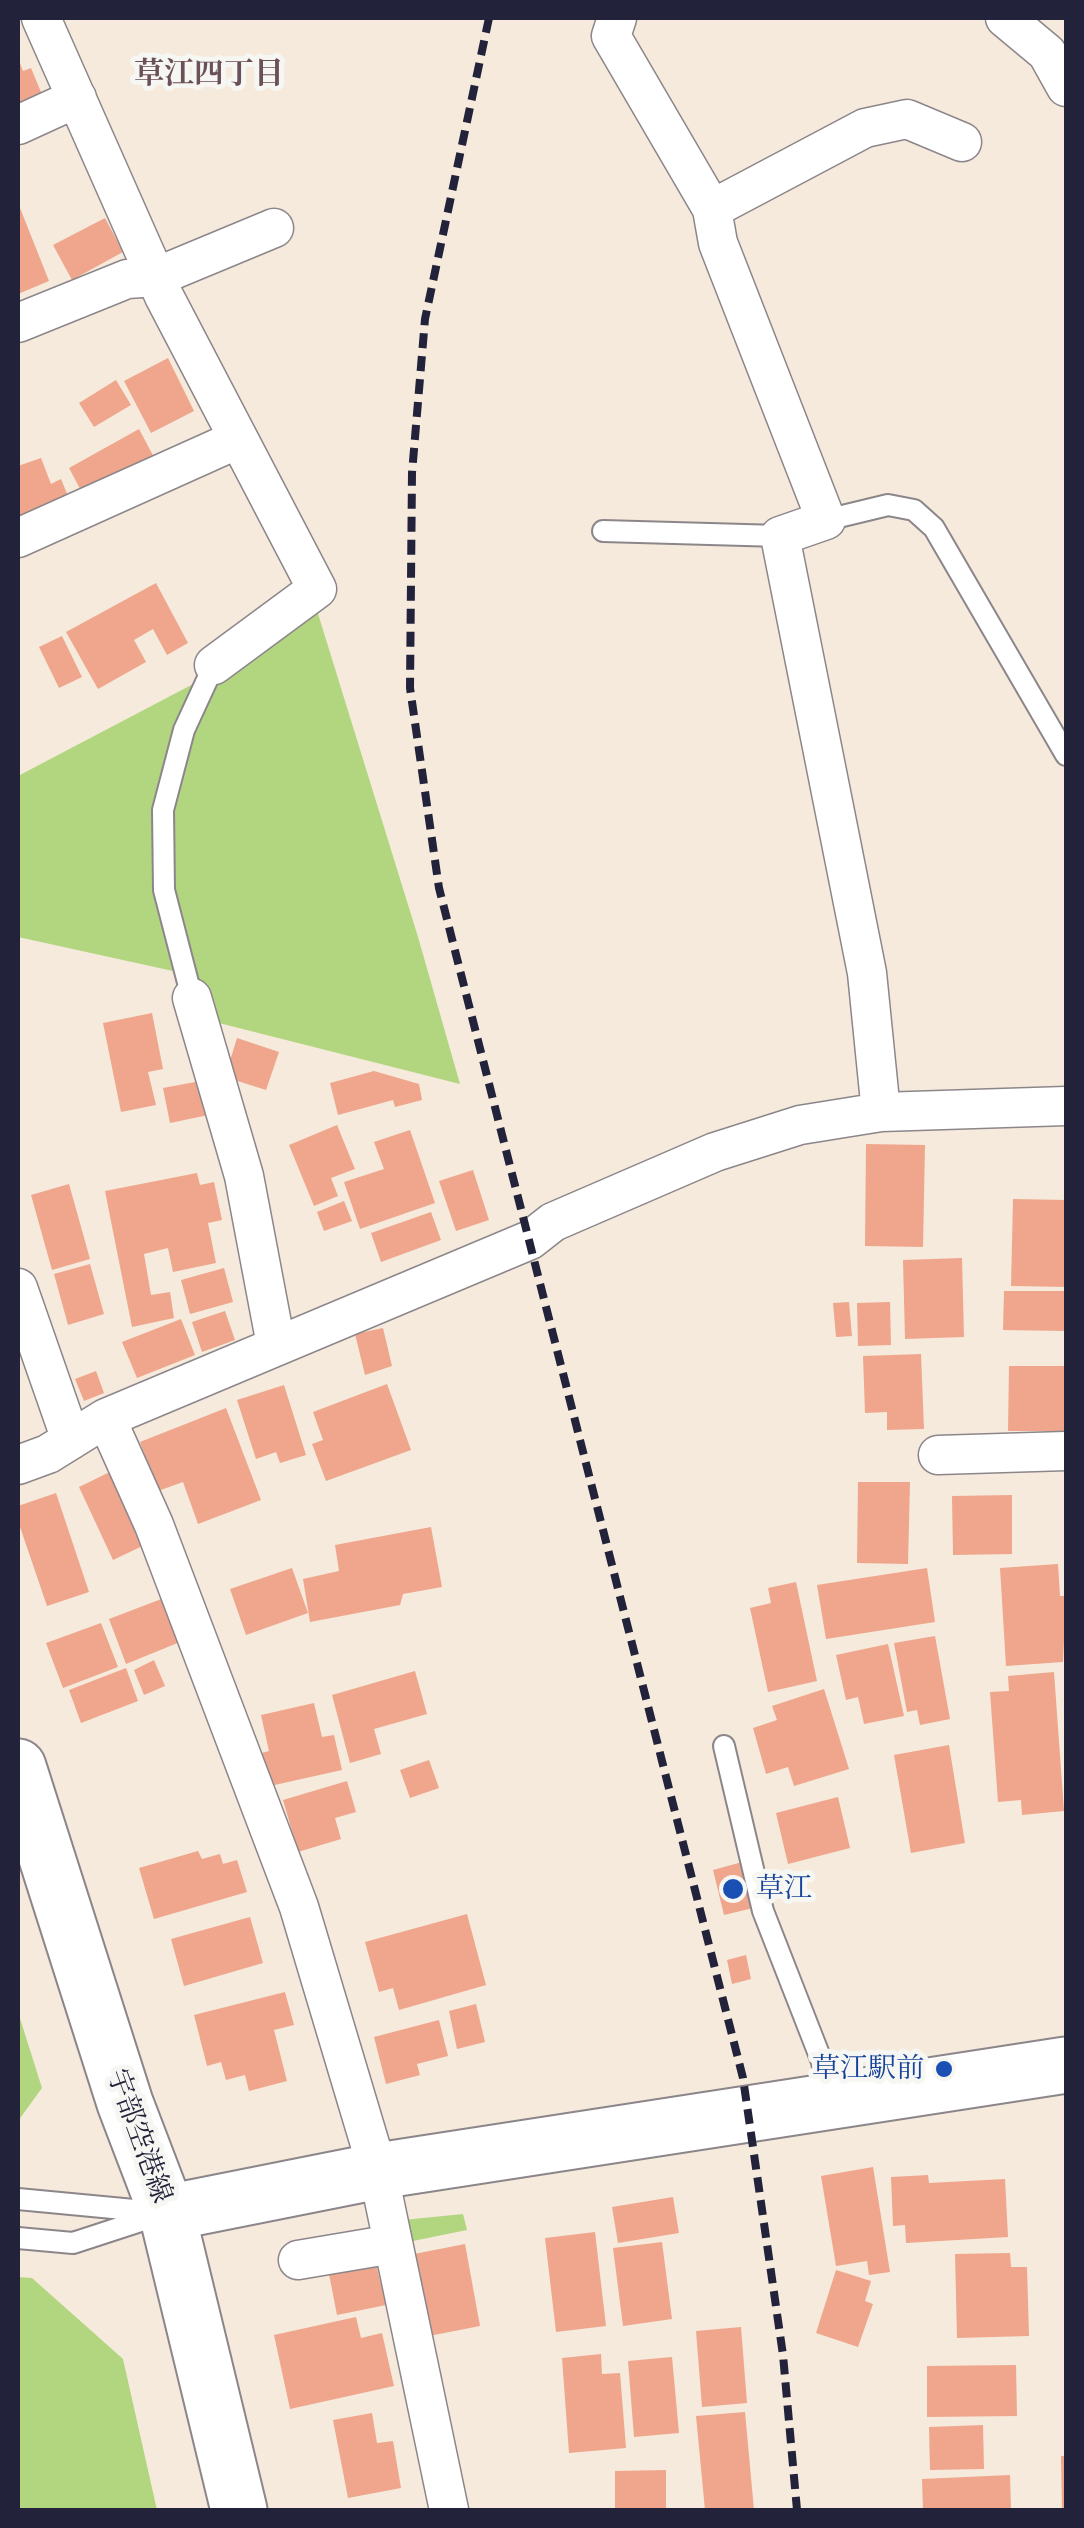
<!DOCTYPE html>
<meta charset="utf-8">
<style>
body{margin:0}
#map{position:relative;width:1084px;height:2528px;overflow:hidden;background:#f5eadb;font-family:"Libre Caslon Text",serif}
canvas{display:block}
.frame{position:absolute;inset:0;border:20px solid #22223b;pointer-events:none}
</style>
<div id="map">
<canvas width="1084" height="2528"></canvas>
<div class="frame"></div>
</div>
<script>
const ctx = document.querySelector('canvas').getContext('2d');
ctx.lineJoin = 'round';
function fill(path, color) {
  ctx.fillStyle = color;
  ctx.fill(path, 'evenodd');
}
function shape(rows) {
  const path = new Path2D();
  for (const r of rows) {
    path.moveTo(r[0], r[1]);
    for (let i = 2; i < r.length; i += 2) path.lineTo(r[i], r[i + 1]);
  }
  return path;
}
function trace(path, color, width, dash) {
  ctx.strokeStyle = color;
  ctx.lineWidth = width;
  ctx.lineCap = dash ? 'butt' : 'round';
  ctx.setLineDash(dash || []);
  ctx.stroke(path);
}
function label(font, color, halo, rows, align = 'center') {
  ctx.font = font + ' "Libre Caslon Text","Noto Serif JP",serif';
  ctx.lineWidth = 10;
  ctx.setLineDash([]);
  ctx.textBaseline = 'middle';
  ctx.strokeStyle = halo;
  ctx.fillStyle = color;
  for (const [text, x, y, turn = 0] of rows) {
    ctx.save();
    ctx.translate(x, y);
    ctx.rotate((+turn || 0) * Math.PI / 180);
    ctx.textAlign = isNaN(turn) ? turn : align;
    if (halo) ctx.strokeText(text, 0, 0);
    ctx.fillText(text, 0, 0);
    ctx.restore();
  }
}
fill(shape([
 [315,604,418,937,460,1084,211,1021,173,971,18,937,18,776,216,672],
 [18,2012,42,2088,18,2121],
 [463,2214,467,2230,408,2242,403,2220],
 [18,2277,32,2278,123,2359,157,2510,18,2510]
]), '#b2d67f');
fill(shape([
 [18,58,23,71,31,68,43,97,18,108],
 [18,203,49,281,18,294],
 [105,218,123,252,72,280,53,245],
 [168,358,194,411,151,433,124,381],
 [116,380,131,405,94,427,79,403],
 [139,429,156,461,86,500,69,468],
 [41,458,51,484,61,479,68,496,18,516,18,466],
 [156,583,188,643,167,655,153,629,134,640,146,662,98,689,66,632],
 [62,636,82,677,59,688,39,647],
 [152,1013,163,1069,148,1072,156,1105,121,1112,103,1023],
 [237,1038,279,1052,266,1090,225,1077],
 [374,1071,419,1084,422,1100,395,1107,393,1100,338,1115,330,1083],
 [211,1079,218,1113,170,1123,163,1088],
 [337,1125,355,1169,331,1178,338,1196,314,1206,289,1145],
 [410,1130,435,1203,360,1229,344,1182,384,1169,374,1142],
 [866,1144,925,1145,923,1247,865,1246],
 [473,1170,489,1220,456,1231,439,1181],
 [197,1173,200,1185,214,1182,222,1220,208,1223,216,1263,173,1272,168,1248,144,1254,151,1295,170,1292,174,1318,132,1327,105,1191],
 [69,1184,90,1259,52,1270,31,1195],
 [1013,1199,1066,1200,1066,1287,1011,1286],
 [344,1201,352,1221,324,1231,317,1212],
 [431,1212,441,1240,381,1262,371,1233],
 [962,1258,964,1337,905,1339,903,1260],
 [90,1264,104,1314,68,1325,54,1274],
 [224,1268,233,1302,190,1314,181,1280],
 [1004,1291,1066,1291,1066,1331,1003,1330],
 [849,1302,852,1336,836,1337,833,1303],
 [890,1302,891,1345,858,1346,857,1303],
 [225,1311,235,1340,202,1352,192,1322],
 [181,1319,195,1355,137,1378,122,1342],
 [383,1328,392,1366,365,1375,355,1334],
 [921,1354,924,1429,887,1430,887,1412,865,1413,863,1356],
 [1009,1366,1065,1366,1064,1431,1008,1431],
 [96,1371,104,1393,84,1401,75,1379],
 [387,1384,411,1450,326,1481,312,1444,323,1440,313,1412],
 [284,1385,306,1455,280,1463,276,1452,256,1459,237,1400],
 [226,1408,261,1500,198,1524,183,1482,158,1491,140,1442],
 [118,1468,153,1541,113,1560,79,1487],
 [858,1482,910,1482,908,1564,857,1563],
 [56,1493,89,1592,47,1606,18,1521,18,1506],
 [1012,1495,1012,1554,953,1555,952,1496],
 [431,1527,442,1587,403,1594,400,1605,310,1622,303,1579,339,1571,335,1545],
 [1058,1564,1060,1596,1066,1596,1063,1662,1006,1666,1000,1568],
 [292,1568,308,1613,246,1635,230,1589],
 [927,1568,935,1622,826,1639,817,1585],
 [796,1582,817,1681,768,1692,750,1608,771,1603,768,1588],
 [164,1598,180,1642,126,1664,109,1619],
 [101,1623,118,1667,63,1688,46,1643],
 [935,1636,950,1719,920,1725,917,1710,907,1712,894,1643],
 [888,1644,904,1716,864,1724,858,1697,846,1700,836,1655],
 [154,1660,165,1686,144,1695,134,1670],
 [126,1668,138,1701,81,1723,69,1690],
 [415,1671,427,1714,374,1729,381,1754,350,1763,332,1695],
 [1054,1672,1064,1811,1022,1815,1021,1800,998,1802,990,1692,1009,1691,1008,1676],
 [824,1689,849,1769,794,1786,788,1767,766,1774,753,1728,777,1720,772,1706],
 [314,1703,322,1737,334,1735,342,1770,261,1788,254,1755,269,1751,261,1715],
 [949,1745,965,1843,911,1853,894,1755],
 [429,1760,439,1788,410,1798,400,1770],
 [347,1781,356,1812,335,1818,341,1839,298,1852,283,1800],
 [838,1797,850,1848,788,1864,776,1813],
 [198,1851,202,1859,220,1854,223,1864,237,1860,247,1892,154,1919,139,1868],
 [742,1862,753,1908,724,1915,713,1870],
 [467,1914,486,1985,399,2010,393,1988,379,1992,365,1942],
 [250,1917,263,1963,184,1986,171,1939],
 [746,1955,751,1979,732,1984,727,1960],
 [285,1992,294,2025,274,2030,287,2081,249,2091,245,2075,226,2080,221,2062,207,2066,194,2015],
 [476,2004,485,2042,457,2049,449,2011],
 [439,2020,448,2056,417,2064,420,2075,386,2084,374,2037],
 [873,2167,890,2272,869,2275,867,2261,836,2266,821,2176],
 [928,2175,929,2183,1005,2179,1008,2237,906,2243,905,2225,893,2226,891,2177],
 [673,2197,679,2233,618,2243,612,2207],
 [595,2232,606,2326,556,2332,545,2238],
 [662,2242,672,2319,623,2326,613,2248],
 [465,2244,480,2326,424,2337,409,2255],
 [1010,2253,1011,2267,1027,2267,1029,2336,957,2338,955,2254],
 [376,2264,386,2305,337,2315,329,2274],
 [836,2270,871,2281,865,2301,873,2304,858,2347,816,2333],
 [356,2317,361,2338,382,2333,394,2386,290,2409,274,2335],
 [741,2327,747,2403,702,2407,696,2331],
 [601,2354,602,2374,620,2373,626,2448,569,2453,562,2358],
 [672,2357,679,2433,634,2437,628,2361],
 [1016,2365,1017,2416,927,2417,927,2366],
 [745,2412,754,2510,705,2510,696,2416],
 [372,2413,377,2443,393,2441,401,2488,348,2498,333,2420],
 [983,2425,984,2469,930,2470,929,2427],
 [1061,2456,1066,2456,1066,2510,1062,2510],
 [666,2470,666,2510,615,2510,615,2471],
 [1010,2475,1011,2510,923,2510,922,2479]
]), '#efa68d');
const lane = shape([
 [826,520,888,505,914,510,934,528,1066,755],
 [603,531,780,536],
 [192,998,164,890,163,810,184,730,214,665],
 [724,1746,763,1911,822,2062,828,2101],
 [18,2199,155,2212],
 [18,2238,73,2243,165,2213]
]);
const street = shape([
 [41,18,164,296,317,589,214,665],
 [617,18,611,36,712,209,865,128,907,119,962,142],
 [1005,18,1047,53,1066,87],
 [18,125,77,98],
 [712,209,718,243,826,520,780,536,867,973,881,1112],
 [18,323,127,279,156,277,274,228],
 [18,538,236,440],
 [192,998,244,1176,276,1345],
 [18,1288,71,1440],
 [106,1418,154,1525,299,1907,378,2171,449,2510],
 [938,1455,1066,1451],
 [18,1465,48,1454,106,1418,530,1240,553,1222,715,1152,800,1125,881,1112,1066,1106],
 [298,2260,393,2244]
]);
const secondary = shape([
 [18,1767,125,2103,167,2213,239,2510],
 [167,2213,378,2171,1066,2065]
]);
trace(lane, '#8c868b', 24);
trace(street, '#8c868b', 41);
trace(secondary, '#8c868b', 59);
trace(lane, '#fff', 20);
trace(street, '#fff', 38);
trace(secondary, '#fff', 55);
trace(shape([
 [489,18,425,319,412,473,410,688,439,888,743,2078,783,2355,797,2510]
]), '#22223b', 8, [15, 8]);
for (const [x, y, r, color] of [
 [733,1889,12,"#1a4fb4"],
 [944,2069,10,"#1a4fb4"]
]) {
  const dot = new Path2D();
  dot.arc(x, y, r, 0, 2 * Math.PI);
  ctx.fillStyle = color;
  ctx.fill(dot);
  trace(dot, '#f6f6f2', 4);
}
label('28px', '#164399', '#f6f6f2', [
 ["草江",756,1889],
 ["草江駅前",924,2069,"right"]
], 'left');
label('28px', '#22223b', '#f6f6f2', [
 ["宇部空港線",139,2136,70]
]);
label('bold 30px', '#6a5058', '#f6f6f2', [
 ["草江四丁目",209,74]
]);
</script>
